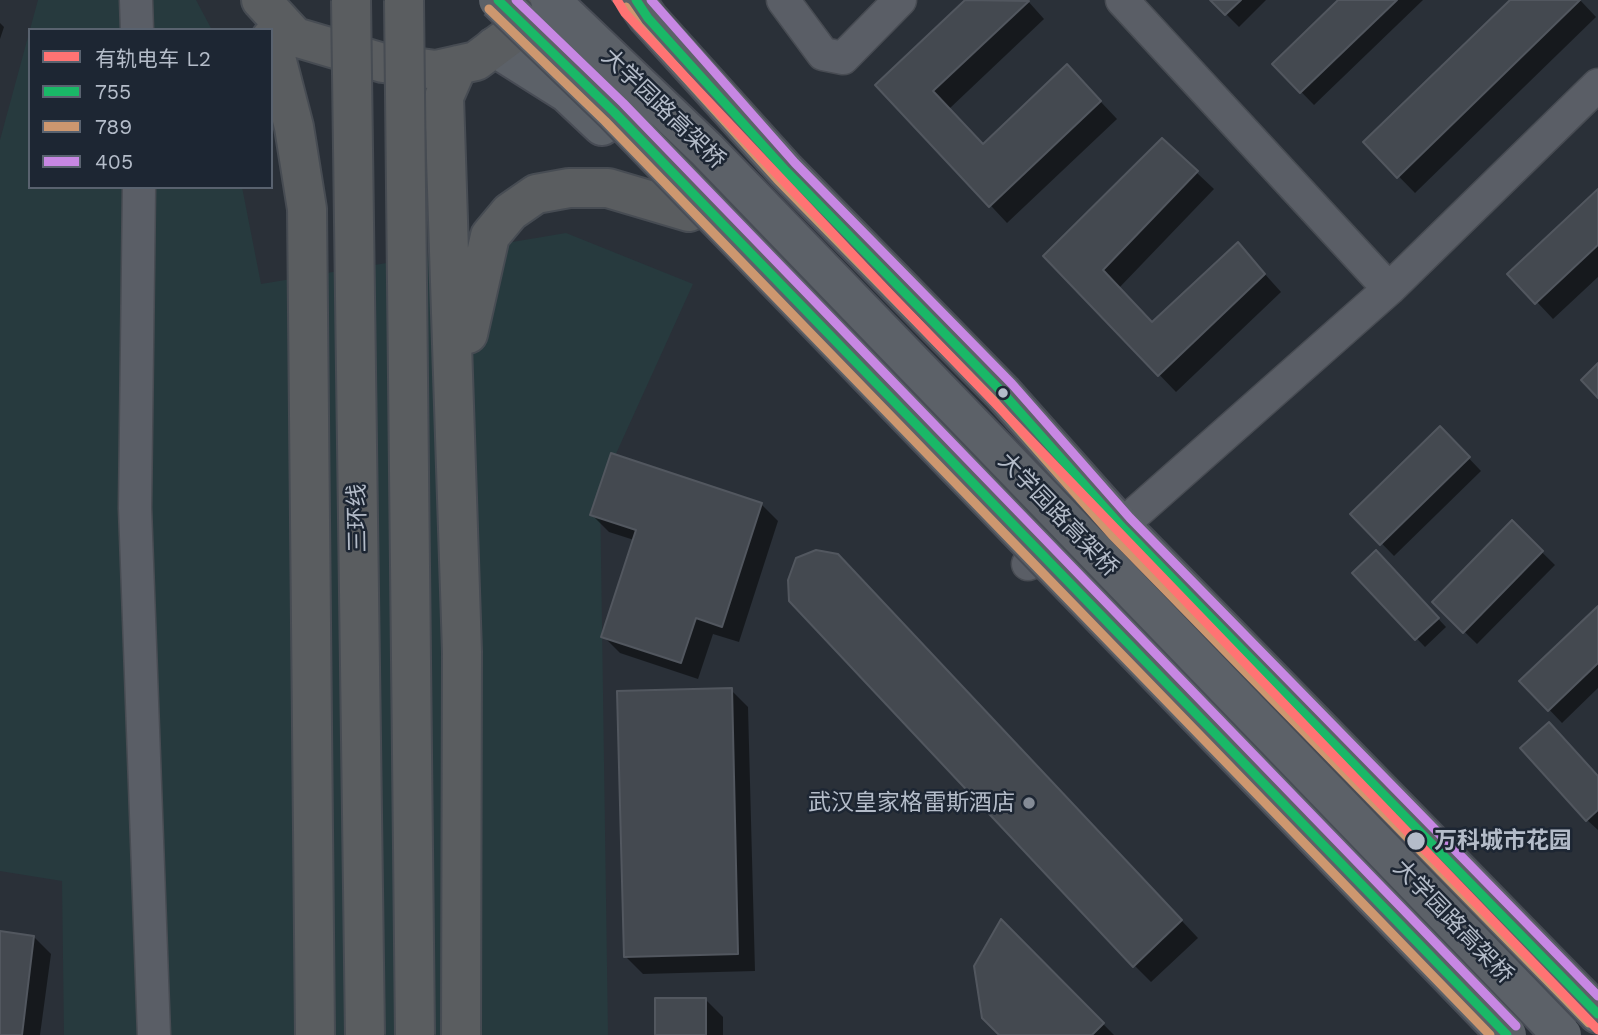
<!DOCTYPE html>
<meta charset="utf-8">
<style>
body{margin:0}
#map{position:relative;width:1598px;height:1035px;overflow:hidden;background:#2a3038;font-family:"Work Sans","Noto Sans SC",sans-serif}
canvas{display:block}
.legend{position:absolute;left:28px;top:28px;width:245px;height:161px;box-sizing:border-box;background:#1d2633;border:2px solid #59626f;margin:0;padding:9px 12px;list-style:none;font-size:21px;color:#b4bcc9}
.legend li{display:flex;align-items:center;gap:14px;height:35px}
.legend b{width:35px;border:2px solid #59626f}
</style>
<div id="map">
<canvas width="1598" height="1035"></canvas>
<ul class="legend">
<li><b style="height:9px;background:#ff7373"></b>有轨电车 L2</li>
<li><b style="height:9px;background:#1ab867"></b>755</li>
<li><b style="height:9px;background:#cd976f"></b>789</li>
<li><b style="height:9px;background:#c787e3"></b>405</li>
</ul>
</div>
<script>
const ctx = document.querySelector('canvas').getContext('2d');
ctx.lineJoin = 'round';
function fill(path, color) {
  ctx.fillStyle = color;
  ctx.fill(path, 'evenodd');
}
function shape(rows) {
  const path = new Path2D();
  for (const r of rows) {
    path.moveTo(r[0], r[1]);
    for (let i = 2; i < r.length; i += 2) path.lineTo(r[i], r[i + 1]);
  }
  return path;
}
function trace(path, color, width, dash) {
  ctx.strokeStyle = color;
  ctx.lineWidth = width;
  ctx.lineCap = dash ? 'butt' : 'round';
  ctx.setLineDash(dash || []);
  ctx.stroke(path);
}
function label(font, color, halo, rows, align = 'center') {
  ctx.font = font + ' "Work Sans","Noto Sans SC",sans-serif';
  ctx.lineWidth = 5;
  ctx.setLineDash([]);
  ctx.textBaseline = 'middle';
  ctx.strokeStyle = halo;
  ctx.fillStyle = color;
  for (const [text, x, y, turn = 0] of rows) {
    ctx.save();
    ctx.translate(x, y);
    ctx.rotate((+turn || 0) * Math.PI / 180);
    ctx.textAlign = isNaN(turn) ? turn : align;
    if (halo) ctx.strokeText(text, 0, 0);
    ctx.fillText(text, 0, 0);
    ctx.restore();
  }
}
fill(shape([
 [38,0,196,0,212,30,30,30,30,187,242,187,261,284,566,233,693,284,600,489,608,1035,64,1035,62,881,0,871,0,140]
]), '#273a3e');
fill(shape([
 [968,0,1027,0,1044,19,949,109,983,145,1084,84,1117,119,1007,223,878,85],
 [1212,0,1266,0,1239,27],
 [1340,0,1423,0,1314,105,1274,64],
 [1512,0,1580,0,1596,17,1415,193,1365,142],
 [0,23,4,27,0,39],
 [1162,140,1214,189,1119,288,1153,324,1254,262,1281,292,1176,392,1045,256],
 [1598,191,1598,277,1553,319,1537,302],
 [1440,428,1481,471,1394,556,1353,514],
 [761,504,778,521,739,642,713,634,698,679,620,653,603,636,634,540,609,532,592,515],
 [1512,523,1555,565,1477,644,1434,602],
 [1376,553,1446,627,1425,647,1354,573],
 [854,573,1198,938,1151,982,1134,965],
 [1598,608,1598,688,1562,723,1522,681],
 [731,690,748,707,755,971,643,974,626,957],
 [1598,777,1598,830,1587,820],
 [1002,922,1114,1035,1001,1035],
 [0,933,34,937,51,954,40,1035,0,1035],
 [706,1000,723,1017,723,1035,657,1035]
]), '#0007');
const building = shape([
 [965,0,1029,1,933,91,983,144,1067,64,1101,101,989,207,875,85,965,0],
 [1210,0,1241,0,1225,15,1210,0],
 [1338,0,1397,0,1300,93,1272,64,1338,0],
 [1510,0,1580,0,1397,178,1363,142,1510,0],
 [1162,138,1198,171,1103,270,1152,322,1238,242,1265,274,1158,376,1043,256,1162,138],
 [1598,189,1598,245,1535,304,1507,274,1598,189],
 [1598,363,1598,398,1581,380,1598,363],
 [1440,426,1470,457,1380,545,1350,514,1440,426],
 [611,453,762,503,722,627,696,618,681,663,601,637,636,530,590,515,611,453],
 [1512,520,1543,551,1463,633,1432,602,1512,520],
 [816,550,838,554,1182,920,1133,967,789,601,788,580,796,558,816,550],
 [1376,550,1439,618,1415,640,1352,573,1376,550],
 [1598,606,1598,663,1548,711,1519,681,1598,606],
 [732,688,738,954,624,957,617,691,732,688],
 [1549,722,1598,776,1598,810,1586,821,1520,748,1549,722],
 [1001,919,1104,1023,1092,1035,999,1035,982,1018,974,966,1001,919],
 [0,931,34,936,22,1035,0,1035,0,931],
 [655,998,706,998,706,1035,655,1035,655,998]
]);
fill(building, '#444950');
trace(building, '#52575f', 2);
const minor = shape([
 [136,0,137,30],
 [783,0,823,54,843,58,900,0],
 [1122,0,1389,289],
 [139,187,135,508,154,1035],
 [1028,564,1121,526,1389,289,1598,85]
]);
const major = shape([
 [636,0,648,18,786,171,1003,393,1121,526,1598,1014],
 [494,47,567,93,602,126]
]);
const highway = shape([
 [261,0,295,37,383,63,436,70,476,61,508,37,541,0],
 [271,38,294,127,307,209,315,1035],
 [458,65,444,97,462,652,461,1035],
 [468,334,490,236,510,212,536,194,569,188,608,188,689,212]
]);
trace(minor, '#484c53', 35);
trace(major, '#484c55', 42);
trace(highway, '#474c53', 42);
trace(minor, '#5a5e66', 32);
trace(major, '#5c6168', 38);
trace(highway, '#5a5d60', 38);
trace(shape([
 [612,0,625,13]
]), '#595d64', 2);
const majorBridge = shape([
 [498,0,614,112,1507,1035],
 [550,0,707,150,1562,1035]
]);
const highwayBridge = shape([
 [351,0,365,1035],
 [404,0,415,1035]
]);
trace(majorBridge, '#484c55', 42, []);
trace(highwayBridge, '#474c53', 42, []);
trace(majorBridge, '#5c6168', 38);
trace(highwayBridge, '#5a5d60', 38);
trace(shape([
 [498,0,614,112,1507,1035],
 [636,0,648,18,786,171,1003,393,1121,526,1598,1014]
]), '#1ab867', 9);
trace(shape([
 [626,7,639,26,777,179,994,401,1112,535,1589,1023],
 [489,9,605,121,1490,1035]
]), '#cd976f', 9);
trace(shape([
 [516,0,623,103,1516,1026],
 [651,0,795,163,1012,384,1130,518,1598,996]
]), '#c787e3', 9);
trace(shape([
 [617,0,625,13,890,294,1598,1030]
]), '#ff7373', 9);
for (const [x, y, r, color] of [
 [1003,393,6,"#b4bcc9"],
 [1029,803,7,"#848b96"],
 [1416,841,10,"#b4bcc9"]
]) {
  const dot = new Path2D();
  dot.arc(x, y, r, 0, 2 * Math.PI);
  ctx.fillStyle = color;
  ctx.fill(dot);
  trace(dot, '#1d2633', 2.5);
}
label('23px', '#b4bcc9', '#1d2633', [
 ["大学园路高架桥",663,109,44],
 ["大学园路高架桥",1058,515,46],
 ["三环线",358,518,-91],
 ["大学园路高架桥",1453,922,46]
]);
label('23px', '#b4bcc9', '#1d2633', [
 ["武汉皇家格雷斯酒店",1015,803]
], 'right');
label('bold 23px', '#b4bcc9', '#1d2633', [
 ["万科城市花园",1434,841]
], 'left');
</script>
